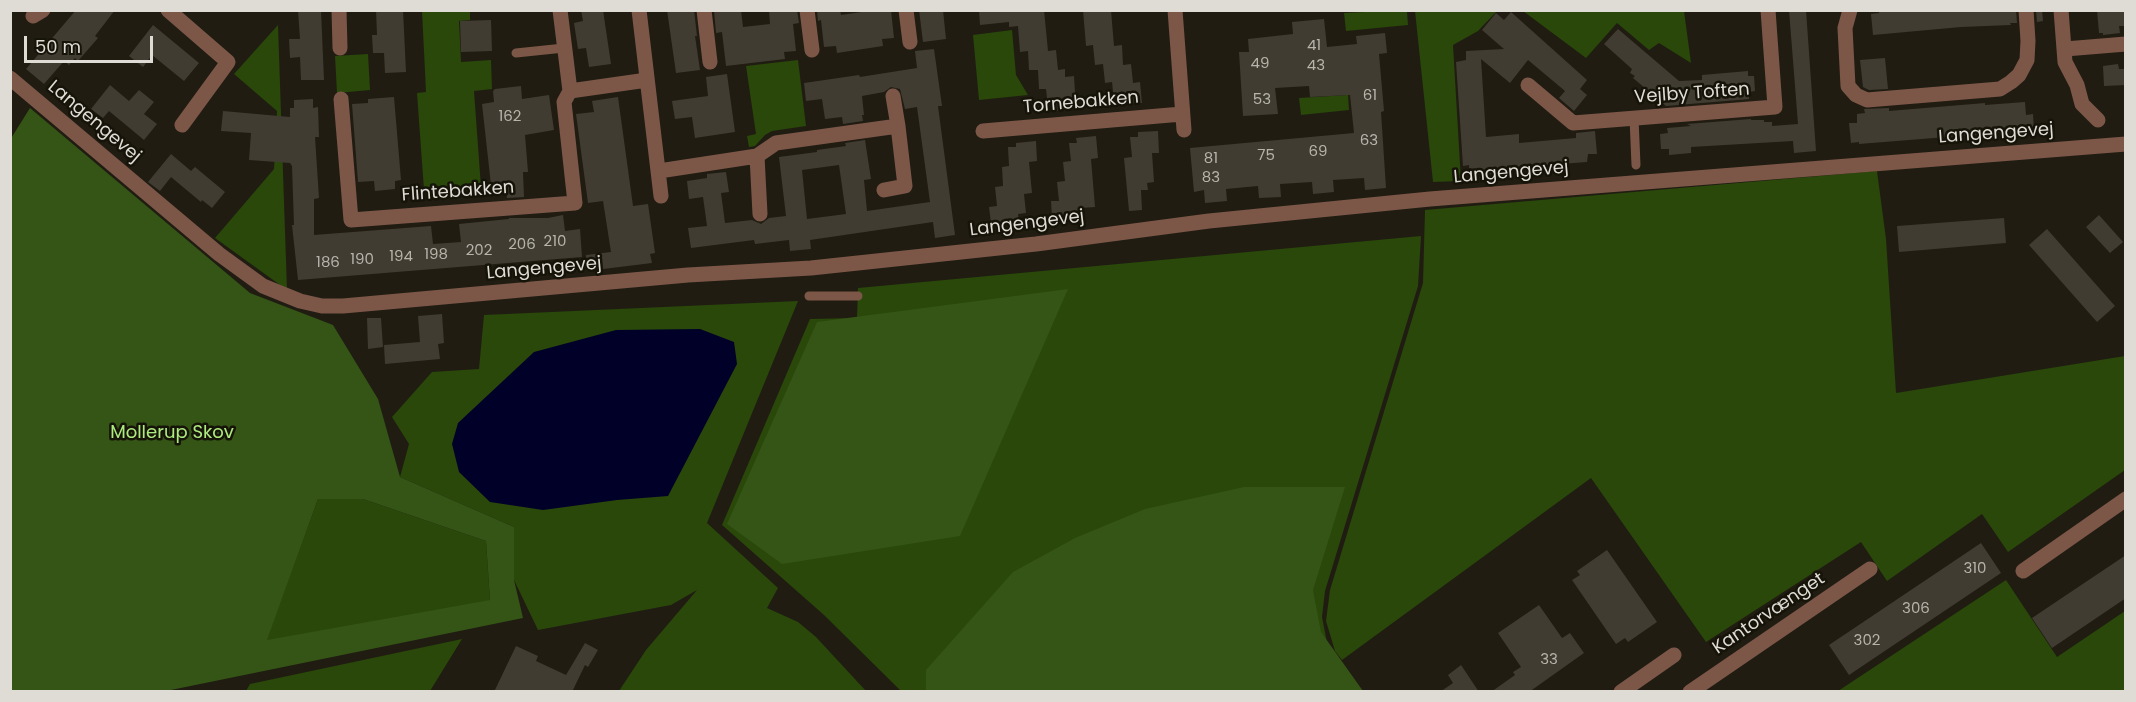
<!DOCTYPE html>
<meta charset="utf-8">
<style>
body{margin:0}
#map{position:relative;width:2136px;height:702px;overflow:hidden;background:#201c12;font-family:Poppins,sans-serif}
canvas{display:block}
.frame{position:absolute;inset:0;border:12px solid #dedcd5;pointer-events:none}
.scale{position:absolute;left:24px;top:36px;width:129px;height:27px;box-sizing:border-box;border:3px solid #dedcd5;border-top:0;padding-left:8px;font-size:18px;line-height:21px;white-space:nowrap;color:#dedcd5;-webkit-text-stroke:4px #161309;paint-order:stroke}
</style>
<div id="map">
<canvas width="2136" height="702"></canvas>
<div class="frame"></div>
<div class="scale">50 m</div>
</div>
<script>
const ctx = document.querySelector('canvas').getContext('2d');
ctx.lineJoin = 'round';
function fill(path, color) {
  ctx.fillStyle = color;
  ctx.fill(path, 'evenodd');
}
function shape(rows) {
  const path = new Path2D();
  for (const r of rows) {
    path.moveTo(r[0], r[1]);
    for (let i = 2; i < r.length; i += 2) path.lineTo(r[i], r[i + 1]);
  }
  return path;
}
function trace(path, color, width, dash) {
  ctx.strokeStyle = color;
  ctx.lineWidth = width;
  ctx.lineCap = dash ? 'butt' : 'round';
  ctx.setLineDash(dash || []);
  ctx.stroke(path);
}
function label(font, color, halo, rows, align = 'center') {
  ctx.font = font + ' Poppins,sans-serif';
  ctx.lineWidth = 5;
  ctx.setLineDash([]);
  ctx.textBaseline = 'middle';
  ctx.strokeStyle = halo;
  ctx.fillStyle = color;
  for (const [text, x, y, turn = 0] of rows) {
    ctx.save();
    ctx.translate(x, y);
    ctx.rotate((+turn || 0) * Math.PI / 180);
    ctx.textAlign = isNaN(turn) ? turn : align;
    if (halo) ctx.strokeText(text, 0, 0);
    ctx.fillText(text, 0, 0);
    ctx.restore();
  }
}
fill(shape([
 [422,11,470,11,470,20,459,21,461,62,491,60,492,89,474,91,481,187,424,190,417,93,426,92],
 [1385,11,1407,11,1408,25,1346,31,1344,13],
 [1415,11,1497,11,1478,31,1453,45,1461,181,1433,182],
 [1523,11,1684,11,1691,63,1659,43,1649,50,1617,23,1586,58],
 [278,25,287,290,215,238,274,169,277,111,234,74],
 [1012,30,1016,75,1028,95,979,100,973,35],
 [368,54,370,90,337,93,335,56],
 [798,60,806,126,772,131,765,135,755,146,749,147,747,136,756,134,746,66],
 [1348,95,1349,110,1301,115,1299,98],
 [1877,171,1886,239,1896,393,2125,356,2125,470,2008,552,1982,514,1887,581,1861,542,1706,642,1591,478,1342,660,1335,651,1326,621,1330,590,1423,283,1425,210],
 [1421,236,1418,286,1325,591,1322,617,1328,648,1358,691,901,691,824,615,722,525,810,319,857,318,858,288],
 [798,301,707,523,778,588,767,608,798,622,816,637,866,691,619,691,646,650,697,590,671,605,538,630,514,580,514,527,400,477,409,444,392,417,432,372,479,369,484,315],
 [318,499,363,499,486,541,490,601,266,641],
 [2006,580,2057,657,2125,611,2125,691,1838,691],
 [462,639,430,691,246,691,250,684]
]), '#29480a');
fill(shape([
 [30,108,250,293,333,325,378,399,400,477,514,527,514,580,523,618,166,691,11,691,10,140],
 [318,499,363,499,486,541,490,600,267,640],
 [1068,289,960,536,782,564,727,524,817,322],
 [1244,487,1345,487,1313,590,1321,632,1363,691,926,691,926,670,1013,572,1075,538,1145,509]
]), '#345516');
fill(shape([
 [700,329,734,342,737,364,668,496,617,500,543,510,490,502,459,472,452,444,458,423,534,352,616,330]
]), '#000028');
fill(shape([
 [76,10,115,10,95,36,98,38,78,61,75,58,69,65,64,61,44,84,26,69],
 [298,10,321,10,324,80,301,80,300,57,290,58,289,39,300,39],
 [376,10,403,10,406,72,385,73,384,53,373,53,372,35,377,35],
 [581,10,603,10,611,64,589,67,586,48,578,49,574,23,583,21],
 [667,10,694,10,697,36,695,36,700,70,676,73],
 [714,10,741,10,743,27,770,24,769,10,797,10,799,23,793,24,796,51,784,52,785,59,726,66,722,32,716,33],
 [817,10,840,10,841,15,875,10,891,10,894,38,882,39,883,46,837,53,836,46,824,47,821,20,818,21],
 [919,10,943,10,946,39,923,42],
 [979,10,1044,10,1048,51,1056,50,1058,70,1065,69,1065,77,1074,76,1076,109,1056,111,1056,106,1048,107,1046,89,1039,89,1038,70,1029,70,1028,51,1020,52,1018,26,1009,27,1009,22,980,25],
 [1083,10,1111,10,1114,46,1122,45,1123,65,1131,64,1133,83,1140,82,1142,103,1122,104,1122,100,1114,101,1112,82,1105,83,1103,64,1095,65,1093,45,1086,46],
 [1789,10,1806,10,1816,151,1794,153,1793,141,1691,147,1691,153,1669,155,1669,149,1661,149,1660,134,1668,133,1667,128,1691,126,1687,124,1751,119,1751,120,1764,120,1764,122,1772,122,1772,126,1798,124],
 [1879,10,2016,10,2017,23,2010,23,2011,25,1961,27,1873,35,1871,14,1879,13],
 [2036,10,2042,10,2043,21,2037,22],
 [2097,10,2126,10,2126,26,2119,26,2120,33,2103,35,2103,33,2099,33],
 [1511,12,1587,80,1580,89,1587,95,1574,111,1559,98,1565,91,1528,60,1510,83,1481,59,1486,137,1519,134,1519,143,1576,138,1576,133,1595,131,1597,154,1588,154,1587,162,1493,169,1493,174,1472,175,1471,168,1469,168,1469,165,1463,166,1456,62,1466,60,1466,51,1504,49,1482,30,1496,13,1504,20],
 [1324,19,1327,47,1357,44,1356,36,1385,33,1387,53,1379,54,1384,111,1381,112,1386,188,1365,190,1364,178,1333,180,1334,192,1313,194,1312,182,1280,184,1281,197,1259,198,1258,186,1226,189,1227,201,1205,203,1204,190,1194,192,1190,148,1354,133,1350,95,1310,97,1309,86,1275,88,1278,114,1243,116,1239,52,1249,52,1248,39,1293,34,1292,22],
 [491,20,492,51,461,52,460,21],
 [153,25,199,63,184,81,152,55,143,67,129,56],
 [1618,29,1679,81,1702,80,1702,75,1748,71,1748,76,1754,76,1755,91,1749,92,1749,99,1666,106,1633,78,1635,76,1630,73,1632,69,1604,44],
 [934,49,942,106,938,106,955,235,935,238,933,222,810,240,811,249,790,251,789,240,755,244,754,240,691,248,688,228,707,226,703,197,689,199,687,181,707,178,707,174,726,172,729,192,721,193,725,223,752,220,761,224,769,218,786,216,779,157,817,152,817,150,846,146,845,143,865,140,871,179,864,180,867,211,930,202,917,107,905,109,900,89,891,87,884,92,862,96,864,115,862,115,863,121,843,124,842,117,825,119,822,99,806,101,804,83,859,75,860,77,917,68,915,51],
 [839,165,846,214,807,219,802,170],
 [1885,58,1888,89,1869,90,1863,87,1860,60],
 [2118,64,2119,69,2126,69,2126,85,2104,86,2103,66],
 [727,74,735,132,695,138,692,117,675,119,672,101,708,96,706,77],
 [110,85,129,101,139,90,154,102,144,114,157,124,144,140,109,111,103,118,91,109],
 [521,86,522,99,549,95,554,130,525,135,528,172,523,172,524,197,507,198,506,183,491,185,482,104,494,102,493,91,495,89],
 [394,97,401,180,395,181,395,189,375,191,374,181,358,182,352,104,368,103,368,99],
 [618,97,633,206,648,204,655,253,650,254,652,263,587,271,586,255,611,252,603,201,588,203,576,114,594,112,592,101],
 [313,99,313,108,318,107,319,137,315,137,319,198,314,199,314,235,431,226,433,244,461,242,459,224,509,219,509,218,548,218,563,215,565,231,580,229,582,257,298,280,292,225,294,225,292,166,290,163,249,160,251,133,221,131,223,111,290,117,290,108,294,108,294,100],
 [2025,102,2026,115,2033,114,2034,130,1859,144,1859,142,1851,143,1849,123,1857,123,1857,114,1865,113,1864,109,1889,108,1889,111,1985,103,1985,105],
 [1158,131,1159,153,1152,153,1154,182,1147,183,1148,190,1141,190,1142,210,1129,211,1124,158,1132,157,1130,137,1138,137,1138,132],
 [1096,136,1098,158,1091,159,1095,207,1080,208,1081,215,1052,218,1051,201,1059,201,1057,182,1065,181,1063,162,1071,161,1069,143,1077,143,1076,138],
 [1036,141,1037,161,1029,162,1032,193,1024,194,1026,213,1018,214,1019,221,991,223,989,207,997,206,995,187,1003,186,1002,167,1009,166,1008,147,1016,147,1016,143],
 [171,154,191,171,195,167,225,192,212,208,202,200,201,202,171,177,160,191,148,182],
 [2099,215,2123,242,2110,253,2086,227],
 [2004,218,2006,243,1899,252,1897,226],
 [2047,229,2115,306,2097,322,2029,245],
 [442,314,444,343,438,344,440,359,385,364,384,345,420,342,418,316],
 [367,318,381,318,383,347,368,349],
 [1981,543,2001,573,1849,675,1829,645],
 [1607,550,1657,622,1628,642,1625,638,1616,644,1572,580,1580,575,1577,571],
 [2126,555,2126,598,2052,648,2032,618],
 [1539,605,1562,638,1570,633,1584,653,1529,692,1491,692,1515,675,1513,672,1521,667,1498,633],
 [585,643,598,650,588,667,585,665,572,692,494,692,516,646,538,656,536,661,566,675],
 [1461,665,1479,692,1440,692,1453,683,1448,675]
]), '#413c32');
trace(shape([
 [516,53,564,48],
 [1634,118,1636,165],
 [809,296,858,296]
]), '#7c5748', 9);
trace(shape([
 [168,10,228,62,182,125],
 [339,10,340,48],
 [639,10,661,196],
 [704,10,710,62],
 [807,10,812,50],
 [906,10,910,42],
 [1175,10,1184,130],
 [1850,10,1845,28,1848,86,1856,95,1867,100,2000,89,2011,82,2019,75,2027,60,2028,41,2026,10],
 [2061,10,2065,62,2077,85,2082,104,2098,120],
 [33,16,43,10],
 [2065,49,2126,44],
 [10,78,219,254,263,286,300,301,322,306,343,306,688,275,811,268,1036,244,1209,221,1430,199,2126,144],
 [1528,85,1573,123,1775,107,1768,10],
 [570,91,647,80],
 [341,99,351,220,575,203,564,102,570,91,560,10],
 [983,131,1182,114],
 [757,156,760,214],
 [659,171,757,156,776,143,898,126,893,96],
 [884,190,905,186,898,126],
 [2023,571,2126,499],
 [1621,692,1674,655],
 [1690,692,1870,569]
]), '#7c5748', 15);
label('15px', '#b7b4ac', null, [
 ["41",1314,46],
 ["49",1260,64],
 ["43",1316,66],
 ["61",1370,96],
 ["53",1262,100],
 ["162",510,117],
 ["63",1369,141],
 ["69",1318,152],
 ["75",1266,156],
 ["81",1211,159],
 ["83",1211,178],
 ["210",555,242],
 ["206",522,245],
 ["202",479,251],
 ["198",436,255],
 ["194",401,257],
 ["190",362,260],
 ["186",328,263],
 ["310",1975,569],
 ["306",1916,609],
 ["302",1867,641],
 ["33",1549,660]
]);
label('18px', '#dedcd5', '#161309', [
 ["Vejlby Toften",1692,94,-4],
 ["Tornebakken",1081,103,-5],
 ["Langengevej",94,122,40],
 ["Langengevej",1996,134,-4],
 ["Langengevej",1511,173,-5],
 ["Flintebakken",458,192,-4],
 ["Langengevej",1027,224,-7],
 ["Langengevej",544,269,-5],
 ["Kantorvænget",1769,614,-34]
]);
label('18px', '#adeb7f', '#161309', [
 ["Mollerup Skov",172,433]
]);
</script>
